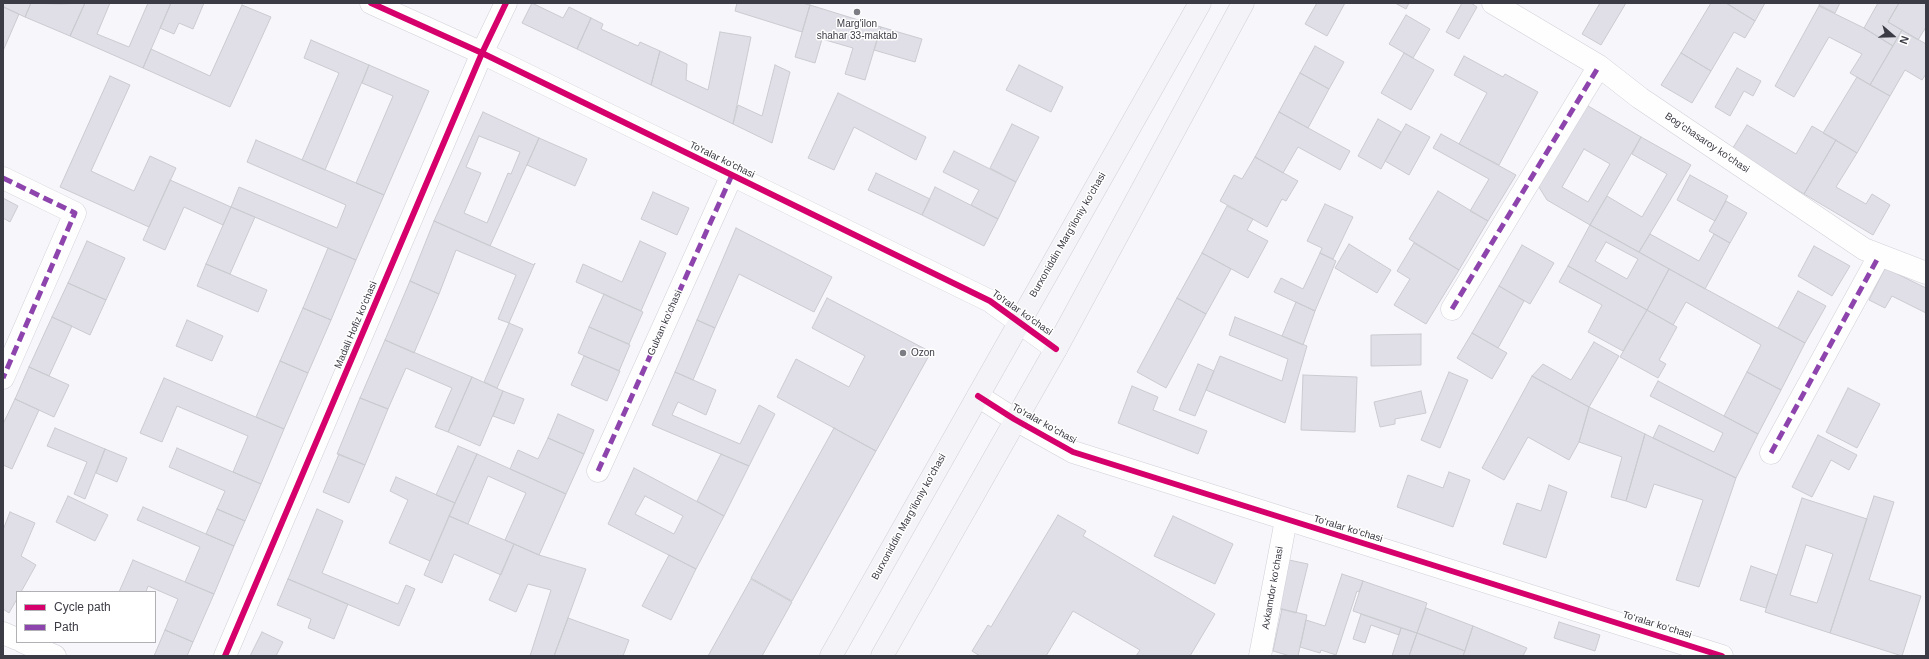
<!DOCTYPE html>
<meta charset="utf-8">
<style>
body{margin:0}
#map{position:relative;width:1929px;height:659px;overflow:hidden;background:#f6f6fb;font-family:Arial,sans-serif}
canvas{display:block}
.frame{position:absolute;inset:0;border:4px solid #3b3b45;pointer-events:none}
.legend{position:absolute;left:16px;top:591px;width:140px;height:52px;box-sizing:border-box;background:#fff;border:1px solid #b1b1b5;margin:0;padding:5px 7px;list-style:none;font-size:12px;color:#3b3b45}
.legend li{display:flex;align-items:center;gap:8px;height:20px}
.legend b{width:20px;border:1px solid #b1b1b5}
.north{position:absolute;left:1873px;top:16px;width:40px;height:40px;-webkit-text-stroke:3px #fff;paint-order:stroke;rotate:110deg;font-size:11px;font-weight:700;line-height:16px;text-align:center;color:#3b3b45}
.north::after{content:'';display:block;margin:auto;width:14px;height:18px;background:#3b3b45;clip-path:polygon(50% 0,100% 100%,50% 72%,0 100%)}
</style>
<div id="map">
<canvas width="1929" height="659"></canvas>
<div class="frame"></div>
<ul class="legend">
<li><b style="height:5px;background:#d6006c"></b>Cycle path</li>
<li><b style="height:5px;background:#8e44ad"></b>Path</li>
</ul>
<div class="north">N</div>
</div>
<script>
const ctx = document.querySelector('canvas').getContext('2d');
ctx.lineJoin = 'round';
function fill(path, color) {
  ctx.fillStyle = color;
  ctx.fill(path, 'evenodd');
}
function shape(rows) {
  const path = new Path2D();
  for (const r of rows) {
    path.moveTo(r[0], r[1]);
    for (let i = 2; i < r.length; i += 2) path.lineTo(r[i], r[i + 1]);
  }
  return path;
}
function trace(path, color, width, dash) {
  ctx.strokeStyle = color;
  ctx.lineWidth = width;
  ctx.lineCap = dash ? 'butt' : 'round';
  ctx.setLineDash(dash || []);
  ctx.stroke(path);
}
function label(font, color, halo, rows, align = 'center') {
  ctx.font = font + ' Arial,sans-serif';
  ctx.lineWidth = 3;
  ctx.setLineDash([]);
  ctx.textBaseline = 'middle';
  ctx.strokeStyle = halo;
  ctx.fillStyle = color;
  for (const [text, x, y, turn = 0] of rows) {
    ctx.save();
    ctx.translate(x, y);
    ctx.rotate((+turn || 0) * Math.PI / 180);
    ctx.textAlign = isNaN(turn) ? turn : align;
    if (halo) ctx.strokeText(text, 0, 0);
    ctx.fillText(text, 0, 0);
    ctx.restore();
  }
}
const building = shape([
 [3,3,31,3,25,17,3,7,3,3],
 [31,3,59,4,85,3,70,36,25,17,31,3],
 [85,3,110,3,97,34,129,47,148,3,171,3,143,68,70,36,85,3],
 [171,3,204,3,193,29,179,23,174,34,160,28,171,3],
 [532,3,563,18,569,7,591,18,577,49,522,23,532,3],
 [737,3,802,3,810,5,802,32,735,11,737,3],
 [1317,3,1345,3,1327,36,1305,24,1317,3],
 [1395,3,1409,3,1406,9,1395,3],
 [1462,3,1471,3,1477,7,1459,39,1446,32,1462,3],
 [1600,3,1626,3,1601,45,1582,34,1600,3],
 [1711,3,1726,3,1755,21,1745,38,1734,32,1711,71,1681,53,1711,3],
 [1726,3,1765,3,1755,21,1726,3],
 [1820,3,1840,3,1835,13,1819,5,1820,3],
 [1878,3,1899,3,1888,22,1902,30,1893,46,1864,28,1878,3],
 [1899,3,1926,3,1926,27,1918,40,1888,22,1899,3],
 [242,5,271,17,230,107,143,68,151,49,210,76,242,5],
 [810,5,881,27,865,80,845,74,853,48,822,39,815,63,795,57,810,5],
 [1819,6,1864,28,1893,46,1870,85,1850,73,1862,54,1829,37,1794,97,1775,86,1819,6],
 [4,7,19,14,3,51,3,9,4,7],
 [1406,15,1430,29,1413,58,1389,44,1406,15],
 [591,18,603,24,601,29,638,46,640,42,660,51,651,85,577,49,591,18],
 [881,27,922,39,915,62,874,50,881,27],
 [1902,30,1926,44,1926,74,1922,80,1905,70,1890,96,1870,85,1902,30],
 [720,32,751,37,733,124,651,85,660,51,687,64,686,80,708,90,720,32],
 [311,40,369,65,325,170,302,160,339,73,304,58,311,40],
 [1315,46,1344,62,1329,89,1300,73,1315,46],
 [1404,53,1434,70,1411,110,1381,93,1404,53],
 [1681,53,1711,71,1692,103,1661,85,1681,53],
 [1464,56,1503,77,1505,74,1538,92,1499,165,1459,144,1487,93,1454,75,1464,56],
 [369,65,429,91,384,195,356,183,393,96,362,83,369,65],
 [775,65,790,72,772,143,733,124,738,105,762,116,775,65],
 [1019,65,1063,87,1051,112,1006,90,1019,65],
 [1737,68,1761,81,1753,96,1744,91,1730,116,1715,107,1737,68],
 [1300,73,1329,89,1308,128,1279,112,1300,73],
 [110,76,130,85,91,171,134,191,150,156,176,168,149,227,60,187,110,76],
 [1857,77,1890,96,1857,153,1823,133,1857,77],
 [838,93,926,137,916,160,854,127,834,170,808,158,838,93],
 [1583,103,1641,137,1590,225,1547,200,1537,184,1583,103],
 [1584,149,1610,164,1588,202,1562,187,1584,149],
 [483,112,539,138,490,246,434,221,483,112],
 [479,136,520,152,511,174,508,173,487,223,464,213,481,173,466,167,479,136],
 [1279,112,1350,151,1340,170,1298,147,1283,173,1255,157,1279,112],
 [1378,119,1401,132,1381,169,1358,156,1378,119],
 [1012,124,1039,137,1016,182,990,168,1012,124],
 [1406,124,1430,137,1409,175,1385,161,1406,124],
 [1747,125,1796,154,1812,126,1836,140,1804,194,1731,151,1747,125],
 [1441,134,1516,175,1488,221,1470,211,1489,179,1433,148,1441,134],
 [1641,137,1691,165,1639,252,1590,225,1607,196,1642,217,1667,174,1632,154,1641,137],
 [539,138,587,159,575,186,527,165,539,138],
 [256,140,384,195,356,260,231,207,239,187,337,228,346,205,247,162,256,140],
 [1836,140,1857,153,1836,187,1866,204,1872,194,1890,205,1873,235,1804,194,1836,140],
 [954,151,1016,182,998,219,971,205,979,190,943,172,954,151],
 [1255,157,1298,181,1286,201,1282,199,1267,227,1220,201,1234,175,1242,179,1255,157],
 [876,173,930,199,922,215,868,190,876,173],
 [1690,175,1728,196,1715,221,1677,200,1690,175],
 [170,180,231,207,223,225,184,207,165,250,143,240,170,180],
 [935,187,998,219,984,246,922,215,935,187],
 [1438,191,1488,221,1459,270,1409,239,1438,191],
 [653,192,689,208,677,235,641,219,653,192],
 [3,198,18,206,10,222,3,218,3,198],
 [1726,201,1747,213,1730,243,1709,231,1726,201],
 [1325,204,1353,217,1333,259,1320,253,1322,248,1307,241,1325,204],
 [1227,206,1253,219,1247,230,1268,241,1248,278,1202,253,1227,206],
 [231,207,255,217,230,274,206,264,231,207],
 [434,221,534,265,535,263,509,323,498,319,516,275,456,250,439,294,410,281,434,221],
 [1590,225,1669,269,1647,310,1568,266,1590,225],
 [1606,242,1638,259,1627,279,1595,261,1606,242],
 [736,228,832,277,814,312,739,274,715,328,697,320,736,228],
 [1650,234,1699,261,1714,234,1730,243,1705,289,1639,252,1650,234],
 [87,241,125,258,106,300,68,283,87,241],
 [640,241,666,253,641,311,576,282,583,264,622,282,640,241],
 [1414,243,1459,270,1426,324,1394,305,1410,279,1397,271,1414,243],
 [1349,244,1391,270,1377,293,1335,268,1349,244],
 [1522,245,1554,263,1530,304,1499,286,1522,245],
 [1814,246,1850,266,1832,296,1798,276,1814,246],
 [328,248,356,260,331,320,303,308,328,248],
 [1202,253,1231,269,1206,314,1177,298,1202,253],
 [1320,253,1336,261,1315,311,1274,292,1281,278,1303,289,1320,253],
 [206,264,267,290,258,312,197,286,206,264],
 [1568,266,1647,310,1623,351,1588,332,1602,305,1559,282,1568,266],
 [1885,268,1926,288,1926,313,1892,296,1885,308,1869,300,1885,268],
 [1669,269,1805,343,1781,390,1747,372,1761,345,1686,302,1673,325,1647,310,1669,269],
 [410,281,439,294,414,353,385,340,410,281],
 [68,283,106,300,90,335,52,317,68,283],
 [1499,286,1524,301,1498,348,1472,333,1499,286],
 [1798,291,1826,306,1805,343,1778,328,1798,291],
 [604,294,643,312,629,344,589,327,604,294],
 [827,298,931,352,876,451,777,397,796,359,849,387,865,356,812,328,827,298],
 [1177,298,1206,314,1166,388,1137,372,1177,298],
 [1296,302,1315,311,1303,345,1282,336,1296,302],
 [303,308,331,320,308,373,280,361,303,308],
 [1647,310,1677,327,1659,360,1666,364,1658,378,1620,357,1647,310],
 [52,317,72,326,49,376,29,367,52,317],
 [1235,317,1307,346,1285,423,1206,390,1220,356,1282,381,1288,359,1229,335,1235,317],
 [187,320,223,336,212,361,176,346,187,320],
 [697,320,715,328,693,380,675,372,697,320],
 [509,323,523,329,497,388,484,382,509,323],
 [589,327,630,345,619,371,578,353,589,327],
 [1472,333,1507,353,1492,379,1457,358,1472,333],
 [1421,334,1421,365,1371,366,1371,335,1421,334],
 [385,340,472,377,448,432,435,427,452,388,406,368,388,409,360,398,385,340],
 [1594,342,1619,356,1589,407,1532,376,1543,364,1571,380,1594,342],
 [584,356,620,371,607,401,571,385,584,356],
 [280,361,308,373,284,429,256,417,280,361],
 [1198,364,1214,371,1195,416,1179,410,1198,364],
 [29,367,69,385,54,417,15,399,29,367],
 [675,372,716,390,706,415,678,402,672,415,740,444,759,405,775,414,749,466,652,425,675,372],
 [1449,372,1468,380,1440,448,1421,440,1449,372],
 [1747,372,1781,390,1758,434,1724,416,1747,372],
 [1303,375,1357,377,1355,432,1301,430,1303,375],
 [1532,376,1589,407,1579,442,1569,460,1528,437,1504,480,1482,468,1532,376],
 [472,377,503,391,480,446,448,432,472,377],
 [164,378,284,429,261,484,233,472,248,436,177,406,162,442,140,433,164,378],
 [1658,381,1758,434,1736,478,1653,438,1659,425,1714,452,1723,433,1650,396,1658,381],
 [1132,386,1158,397,1153,410,1207,431,1198,454,1118,423,1132,386],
 [1848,388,1880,404,1857,448,1826,432,1848,388],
 [503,391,524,399,514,424,493,416,503,391],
 [1421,391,1426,413,1395,419,1395,424,1380,427,1374,402,1421,391],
 [360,398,388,409,365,465,337,454,360,398],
 [15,399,39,410,12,469,3,465,3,424,15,399],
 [1589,407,1645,434,1626,501,1611,497,1622,457,1579,442,1589,407],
 [558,414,594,430,584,454,548,438,558,414],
 [55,428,105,449,85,499,74,494,87,462,47,446,55,428],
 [834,428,876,451,792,601,751,578,834,428],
 [1645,434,1736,478,1699,587,1676,580,1703,500,1654,484,1646,508,1626,501,1645,434],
 [1818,435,1857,455,1849,470,1831,460,1812,497,1792,487,1818,435],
 [548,438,584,454,566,494,510,469,518,450,538,459,548,438],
 [458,446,477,454,455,503,436,495,458,446],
 [177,448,261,484,245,521,217,509,225,491,169,467,177,448],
 [105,449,127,458,117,482,96,473,105,449],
 [339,454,365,465,349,503,323,492,339,454],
 [477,454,566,494,539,555,505,540,526,493,488,476,468,524,449,516,477,454],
 [721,454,749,466,724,516,697,501,721,454],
 [634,468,724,516,696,569,608,524,634,468],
 [645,496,683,516,674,534,635,514,645,496],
 [1449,472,1470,480,1453,527,1397,507,1408,475,1443,488,1449,472],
 [396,477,455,503,430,561,389,543,408,500,390,491,396,477],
 [1549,485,1567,492,1546,558,1503,544,1517,503,1541,511,1549,485],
 [68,496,108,515,95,541,56,522,68,496],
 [1874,496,1894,502,1869,580,1921,596,1902,656,1830,633,1874,496],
 [1802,498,1867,519,1830,633,1765,612,1802,498],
 [1806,545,1833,554,1817,603,1790,595,1806,545],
 [143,507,234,546,214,594,185,582,200,547,137,520,143,507],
 [217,509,245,521,234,546,206,534,217,509],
 [317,509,343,521,322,573,398,604,406,585,415,589,399,626,288,579,317,509],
 [10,512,35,523,21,556,36,565,21,592,17,592,17,599,9,613,3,609,3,530,10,512],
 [1058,515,1086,531,1083,536,1215,614,1190,656,1136,656,1140,650,1073,611,1046,656,980,656,972,651,988,625,991,627,1058,515],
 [449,516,514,544,501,575,454,554,442,583,424,575,449,516],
 [1173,516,1233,544,1215,584,1154,556,1173,516],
 [514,544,539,555,586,569,554,656,530,656,551,590,528,584,516,612,489,600,514,544],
 [669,555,696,569,671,620,642,606,669,555],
 [133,560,214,594,193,642,165,630,178,599,148,586,146,592,119,592,133,560],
 [1289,560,1308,564,1296,613,1277,608,1289,560],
 [1751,566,1777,575,1766,608,1740,600,1751,566],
 [1342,574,1363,581,1359,592,1357,591,1336,655,1321,650,1320,653,1300,647,1306,620,1325,626,1342,574],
 [288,579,348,604,334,639,308,628,311,619,277,605,288,579],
 [751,579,792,602,762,656,708,656,751,579],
 [1363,581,1427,603,1417,633,1353,611,1363,581],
 [1426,608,1473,626,1465,651,1417,633,1426,608],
 [1282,609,1307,615,1298,656,1290,656,1273,651,1282,609],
 [1361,614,1401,628,1399,635,1371,625,1365,643,1353,639,1361,614],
 [568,618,629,640,623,656,554,656,568,618],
 [1559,622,1600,635,1595,651,1554,638,1559,622],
 [1473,626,1527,648,1523,656,1463,656,1473,626],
 [1401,628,1417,633,1409,656,1392,656,1401,628],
 [165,630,193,642,187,656,154,656,165,630],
 [262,632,283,642,276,656,250,656,262,632],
 [1417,633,1465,651,1463,656,1409,656,1417,633]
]);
fill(building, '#e0dfe7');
trace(building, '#cacad1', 1);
const minor = shape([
 [1493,3,1599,66,1640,98,1864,249,1926,273],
 [3,178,75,213,3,378],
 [1452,309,1599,66],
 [1771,453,1879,256],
 [598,471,732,175],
 [3,633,17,639],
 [23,642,55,656],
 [225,656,482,53,506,3],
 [1260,656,1286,520]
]);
const tertiary = shape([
 [371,3,482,53,990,301,1056,349],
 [978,396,1014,419,1073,452,1722,656]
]);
const primary = shape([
 [831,656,1200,3],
 [882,656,1056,349,1243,3]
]);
trace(minor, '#d0d0d8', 23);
trace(tertiary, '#d0d0d8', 23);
trace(primary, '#d1d1d5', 23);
trace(minor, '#fefefe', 22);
trace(tertiary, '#fefefe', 22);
trace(primary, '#f4f4f8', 22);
trace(shape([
 [3,178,75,213,3,378],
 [1452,309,1599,66],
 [1771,453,1879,256],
 [598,471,732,175]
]), '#8e44ad', 5, [10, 5]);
trace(shape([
 [371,3,482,53,990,301,1056,349],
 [978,396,1014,419,1073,452,1722,656],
 [225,656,482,53,506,3]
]), '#d6006c', 6);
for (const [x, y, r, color] of [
 [857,12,4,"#7c7c85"],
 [903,353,4,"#7c7c85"]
]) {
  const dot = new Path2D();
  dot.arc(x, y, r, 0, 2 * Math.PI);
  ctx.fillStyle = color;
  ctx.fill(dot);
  trace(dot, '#fff', 1.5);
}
label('10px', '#3b3b45', '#fff', [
 ["Marg'ilon",857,24],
 ["shahar 33-maktab",857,36],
 ["Ozon",911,353,"left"]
]);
label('10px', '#3b3b45', '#fff', [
 ["Bogʻchasaroy koʻchasi",1707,143,34],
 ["To'ralar ko'chasi",722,160,26],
 ["Burxoniddin Marg’iloniy ko’chasi",1068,235,-60],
 ["To'ralar ko'chasi",1022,313,35],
 ["Gulxan ko'chasi",665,323,-66],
 ["Madali Hofiz ko'chasi",356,325,-67],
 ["Toʻralar koʻchasi",1044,424,29],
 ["Burxoniddin Marg’iloniy ko’chasi",909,517,-61],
 ["Toʻralar koʻchasi",1348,529,17],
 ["Axkamdor ko‘chasi",1273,588,-80],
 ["Toʻralar koʻchasi",1657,625,17]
]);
</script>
